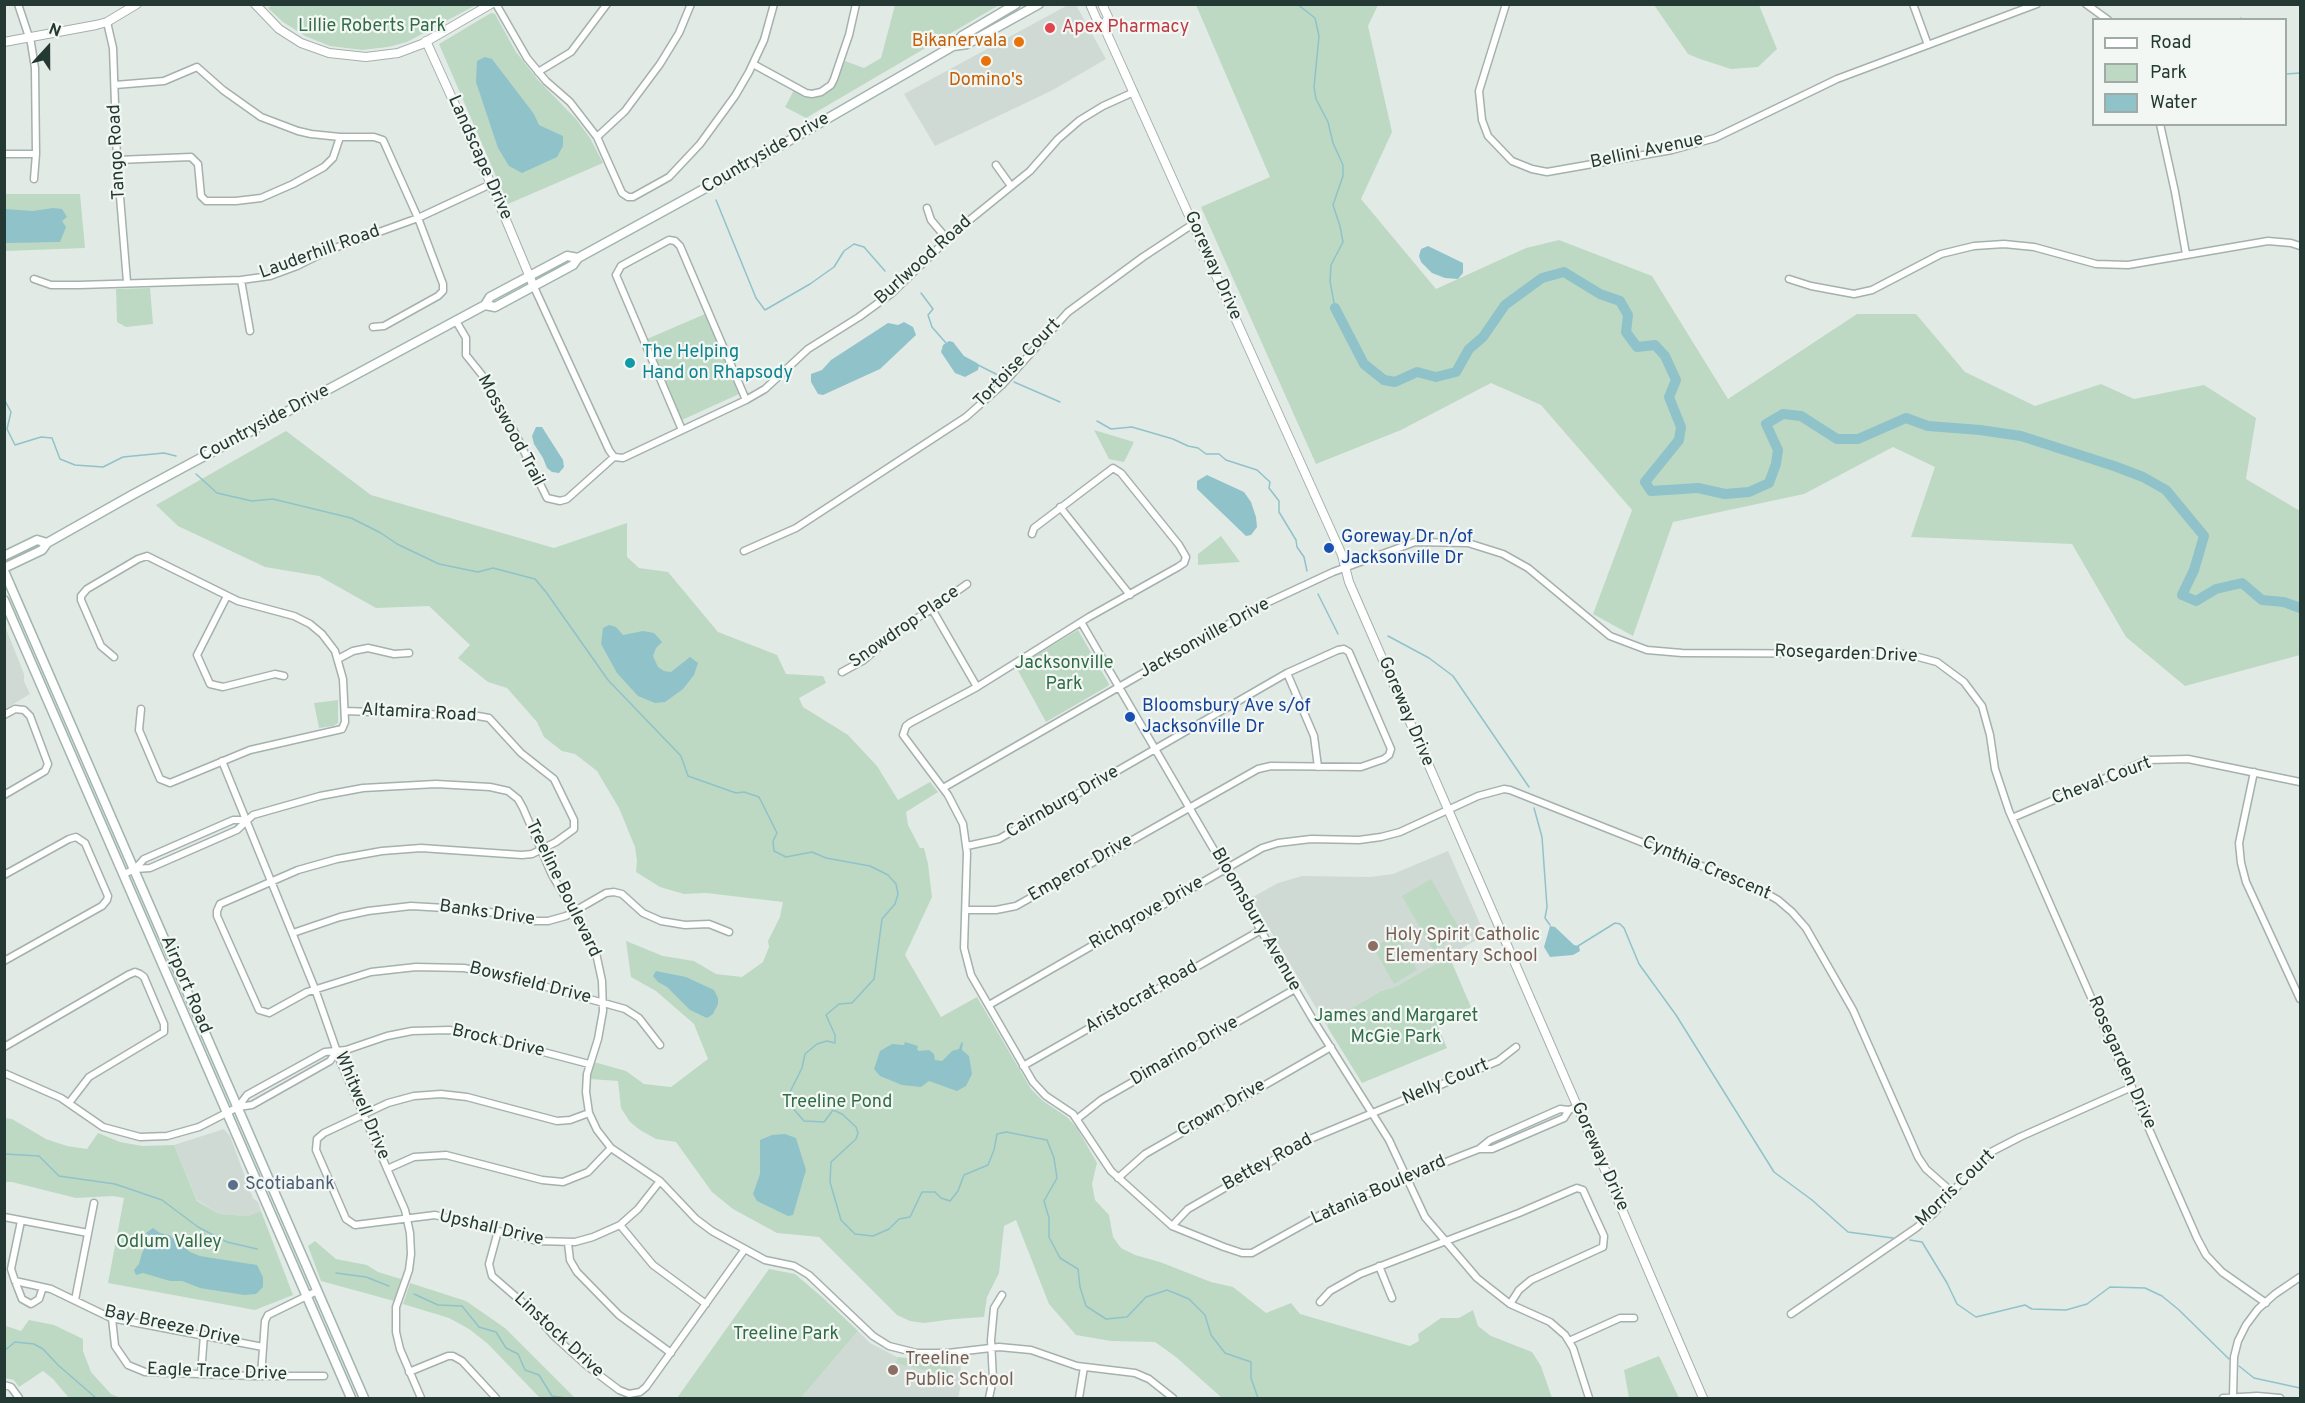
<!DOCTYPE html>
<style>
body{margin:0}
#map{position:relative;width:2305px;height:1403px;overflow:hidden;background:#e2eae6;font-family:Overpass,sans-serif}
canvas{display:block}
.frame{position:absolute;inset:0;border:6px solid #243933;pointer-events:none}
.legend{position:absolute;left:2092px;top:18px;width:195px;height:108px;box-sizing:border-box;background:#f2f7f4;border:2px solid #a0aba7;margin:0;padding:8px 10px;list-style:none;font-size:18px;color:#243933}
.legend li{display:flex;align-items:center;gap:12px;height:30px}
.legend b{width:30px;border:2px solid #a0aba7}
.north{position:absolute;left:18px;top:18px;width:60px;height:60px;-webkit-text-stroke:4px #f2f7f4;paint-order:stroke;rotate:21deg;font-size:16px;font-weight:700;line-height:24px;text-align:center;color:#243933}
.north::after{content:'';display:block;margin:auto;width:21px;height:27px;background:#243933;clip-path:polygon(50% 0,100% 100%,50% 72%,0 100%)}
</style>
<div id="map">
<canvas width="2305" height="1403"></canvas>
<div class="frame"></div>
<ul class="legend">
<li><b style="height:8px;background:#fff"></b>Road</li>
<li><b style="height:16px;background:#bdd9c4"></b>Park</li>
<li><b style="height:16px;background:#90c2ca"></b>Water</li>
</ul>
<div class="north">N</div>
</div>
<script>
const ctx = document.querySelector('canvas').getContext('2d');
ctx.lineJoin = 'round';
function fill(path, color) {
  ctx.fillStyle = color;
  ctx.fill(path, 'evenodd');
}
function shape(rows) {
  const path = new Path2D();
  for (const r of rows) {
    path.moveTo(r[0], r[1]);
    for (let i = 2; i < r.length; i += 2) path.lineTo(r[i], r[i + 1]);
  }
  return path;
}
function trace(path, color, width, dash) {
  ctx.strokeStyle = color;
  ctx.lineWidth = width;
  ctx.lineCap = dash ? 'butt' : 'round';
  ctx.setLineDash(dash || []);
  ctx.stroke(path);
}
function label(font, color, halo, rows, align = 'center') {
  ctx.font = font + ' Overpass,sans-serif';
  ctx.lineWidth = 4.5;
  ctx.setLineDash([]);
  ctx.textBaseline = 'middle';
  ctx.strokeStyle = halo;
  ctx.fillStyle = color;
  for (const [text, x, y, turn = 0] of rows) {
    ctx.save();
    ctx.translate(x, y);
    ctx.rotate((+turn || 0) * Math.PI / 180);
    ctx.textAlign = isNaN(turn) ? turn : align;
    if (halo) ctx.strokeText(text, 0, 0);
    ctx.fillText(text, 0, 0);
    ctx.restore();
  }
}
fill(shape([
 [1068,5,1076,5,1106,59,1051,91,935,146,904,94],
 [5,626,24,674,24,681,30,694,5,709],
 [1448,851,1485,935,1395,987,1381,991,1329,1022,1328,1028,1251,898,1278,883,1302,876,1370,877,1393,874],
 [224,1129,230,1136,253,1198,258,1202,261,1211,248,1216,219,1214,197,1200,174,1145],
 [858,1331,870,1343,897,1357,939,1361,960,1359,962,1380,958,1398,801,1398]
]), '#d0dad5');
fill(shape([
 [275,4,476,4,476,5,407,42,388,47,362,50,330,46,305,36,283,22,268,8],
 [895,5,999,5,806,118,785,107,794,90,814,98,833,88,845,61,864,68,881,58],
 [1196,5,1378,5,1368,26,1392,132,1361,199,1436,289,1526,248,1559,240,1652,276,1728,399,1857,314,1916,314,1965,372,2035,406,2101,384,2134,399,2204,385,2256,418,2246,479,2300,511,2300,655,2185,686,2126,637,2072,544,1911,537,1935,467,1893,447,1804,494,1673,522,1633,636,1593,614,1632,510,1541,405,1491,383,1401,430,1316,464,1201,207,1270,177],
 [1654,5,1759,5,1777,49,1758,67,1731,69,1700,59,1688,54],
 [491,13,495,14,516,52,538,80,576,119,590,138,603,163,508,204,439,44],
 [4,194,80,194,85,248,5,251],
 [150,288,153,324,126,327,117,322,116,289],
 [705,314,739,394,682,420,647,339],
 [1094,430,1134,442,1124,462,1109,459],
 [286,431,371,495,554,548,627,523,627,557,639,568,668,572,718,632,777,655,786,674,823,676,826,683,799,698,803,707,848,735,877,766,898,800,930,782,938,792,906,812,908,825,920,848,924,848,928,864,932,897,905,955,941,1017,977,997,1031,1089,1043,1101,1067,1117,1077,1128,1097,1163,1092,1184,1095,1200,1109,1215,1113,1237,1121,1248,1135,1255,1160,1262,1211,1282,1233,1287,1266,1313,1291,1303,1300,1314,1410,1346,1419,1341,1418,1334,1441,1318,1459,1318,1473,1310,1478,1326,1491,1336,1532,1352,1541,1366,1552,1398,1222,1398,1176,1357,1155,1342,1111,1341,1076,1335,1049,1304,1016,1220,1004,1226,999,1273,987,1297,984,1317,954,1319,924,1323,910,1321,897,1315,819,1237,777,1233,733,1209,712,1192,676,1142,656,1139,640,1130,630,1122,621,1108,618,1081,590,1079,590,1075,594,1062,626,1071,644,1084,671,1087,708,1059,694,1024,656,991,631,977,626,941,663,956,694,961,716,974,742,977,763,962,769,947,768,941,780,917,783,902,706,893,684,894,660,887,636,872,637,861,635,847,619,808,597,771,575,754,562,751,544,737,537,722,507,688,488,682,458,658,470,645,429,606,376,608,319,576,265,567,178,526,156,505],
 [1221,536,1240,562,1198,565,1198,554],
 [1078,630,1109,684,1108,686,1046,722,1016,667],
 [338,700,338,723,333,726,319,728,314,703],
 [1431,879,1462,933,1433,950,1402,896],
 [1397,934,1417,970,1394,984,1373,947],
 [1449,956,1471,1007,1438,1027,1447,1048,1362,1083,1328,1028,1328,1022,1381,991,1395,987],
 [4,1118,12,1119,46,1139,67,1146,87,1149,98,1133,120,1142,142,1146,174,1145,197,1201,219,1214,248,1216,261,1211,293,1295,255,1310,108,1283,124,1198,113,1196,76,1198,12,1182,5,1182],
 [315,1241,336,1259,367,1265,378,1272,401,1279,394,1301,321,1281,308,1246],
 [769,1269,795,1274,822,1297,858,1331,801,1398,677,1398],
 [410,1283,466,1301,505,1328,575,1398,540,1398,487,1343,469,1329,449,1318,403,1304],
 [29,1320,54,1325,83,1339,83,1351,91,1372,111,1394,121,1398,69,1398,53,1379,43,1371,19,1387,14,1380,5,1378,5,1323,6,1326,21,1331],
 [1659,1356,1679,1398,1629,1398,1624,1370],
 [898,1357,915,1360,948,1360,949,1376,896,1363]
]), '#bdd9c4');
fill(shape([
 [485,57,492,59,534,114,539,125,563,136,563,146,557,157,522,173,509,166,498,148,476,82,477,61],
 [53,208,62,209,67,217,62,221,66,227,60,242,5,243,5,209,33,211],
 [1428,246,1463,263,1463,273,1458,279,1445,278,1432,273,1421,262,1419,256,1421,249],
 [904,322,913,327,916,335,880,369,823,395,818,394,811,382,811,374,822,370,831,360,888,323,898,325],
 [949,341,953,342,964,356,977,363,979,365,978,370,965,377,955,373,941,352,943,345],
 [536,427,542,427,563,460,564,467,559,473,552,472,547,468,543,458,534,444,532,436],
 [1207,475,1244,492,1251,502,1256,517,1257,527,1251,535,1246,536,1197,489,1197,481],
 [609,625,616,627,623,635,643,631,654,633,662,642,656,648,653,656,658,667,664,671,671,672,690,657,698,663,694,675,683,689,665,702,655,703,638,696,617,673,601,644,603,628],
 [1550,926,1555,927,1574,945,1579,946,1580,951,1573,955,1550,957,1544,947],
 [656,971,686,977,714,990,718,998,718,1004,713,1014,707,1018,690,1010,667,987,658,982,653,976],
 [905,1042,918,1046,917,1049,919,1051,929,1050,934,1054,935,1060,942,1061,952,1051,959,1049,961,1043,963,1042,962,1050,969,1056,972,1074,966,1086,957,1091,929,1081,921,1087,902,1085,880,1076,874,1069,880,1051,892,1044,904,1045],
 [785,1134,796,1138,806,1170,793,1215,788,1216,757,1201,753,1194,760,1174,760,1140,772,1135],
 [153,1228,160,1233,169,1235,190,1252,200,1256,257,1265,263,1277,263,1287,256,1294,244,1295,200,1288,182,1281,170,1281,143,1273,136,1275,134,1270,139,1264,142,1253,149,1241,146,1233]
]), '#90c2ca');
trace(shape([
 [1297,4,1315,18,1319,36,1314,87,1316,99,1328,122,1333,143,1343,165,1343,176,1333,205,1340,226,1343,242,1331,265,1330,281,1335,308],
 [2241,18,2242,20],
 [2286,74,2300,73],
 [716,200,756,298,765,310,810,284,834,267,844,251,854,244,864,247,885,271],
 [921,293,933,309,928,315,932,327,946,343],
 [978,365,998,375],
 [1014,382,1060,402],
 [4,399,11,412,7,429,15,445,41,437,52,438,60,459,75,465,103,467,123,457,164,453,176,456],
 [1097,421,1111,429,1132,427,1173,439,1188,446,1198,448,1206,454,1219,454,1226,460,1257,470,1270,482,1269,488,1279,501,1279,512,1296,540,1297,547,1304,557,1307,571],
 [196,474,217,493,252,501,273,499,351,518,381,533,397,544,439,564,478,572,493,568,535,579,546,592,608,680,681,756,688,776,736,793,744,792,759,797,777,833,773,841,774,851,786,857,812,852,826,858,870,866,888,875,896,884,898,894,895,904,882,919,874,979,852,1003,839,1004,826,1015,835,1035,835,1043,827,1041,817,1044,805,1054,802,1068,788,1096,790,1105,804,1121,824,1122,833,1110,842,1114,856,1127,858,1133,856,1139,831,1162,830,1182,841,1220,855,1234,873,1236,889,1229,899,1219,910,1217,922,1192,935,1192,941,1198,950,1201,958,1191,964,1175,988,1165,994,1150,997,1134,1006,1132,1047,1140,1054,1158,1057,1178,1044,1201,1049,1218,1049,1237,1060,1258,1078,1269,1080,1287,1086,1306,1106,1319,1127,1317,1146,1297,1167,1290,1189,1299,1205,1315,1211,1335,1225,1353,1251,1362,1251,1378,1258,1398],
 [1318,594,1338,634],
 [1388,636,1429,658,1453,676,1529,787],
 [1534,808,1542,837,1547,907,1545,918,1550,925],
 [1578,946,1615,923,1620,924,1624,928,1639,964,1676,1015,1774,1172,1812,1200,1848,1232,1893,1238],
 [4,1154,39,1156,59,1176,115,1184,162,1200,198,1227,227,1242,257,1249],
 [1910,1240,1922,1242,1947,1283,1957,1304,1976,1317,2025,1305,2032,1309,2066,1310,2087,1304,2110,1287,2145,1288,2162,1296,2179,1310,2229,1359],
 [336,1273,366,1277,389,1286],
 [414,1294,438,1305,462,1306,479,1327,496,1332,506,1348,518,1354,525,1370,539,1375,552,1396,566,1398],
 [4,1351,15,1342,34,1344,43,1349,58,1365,96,1398],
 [2239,1366,2254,1378,2300,1388]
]), '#90c2ca', 1.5);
trace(shape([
 [1335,308,1364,364,1384,380,1395,382,1417,372,1436,377,1456,372,1469,349,1483,337,1505,305,1542,278,1564,272,1600,294,1620,301,1628,315,1626,332,1637,347,1655,345,1665,356,1676,380,1669,397,1681,427,1679,440,1645,482,1651,491,1698,488,1725,494,1749,492,1769,483,1776,464,1778,450,1766,424,1783,414,1801,416,1837,439,1858,439,1906,418,1928,426,1980,430,2021,436,2114,466,2143,477,2166,490,2204,536,2194,570,2182,595,2196,601,2216,589,2242,583,2262,600,2284,602,2300,608]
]), '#90c2ca', 10);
const minor = shape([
 [18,4,31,43,35,68,36,154,34,179],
 [496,4,527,58,546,81,570,102,597,137,622,193,628,197,633,197,669,177,700,144,735,96,749,72,764,40,774,4],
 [1506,4,1479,91,1482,120,1488,136,1512,161,1532,169,1547,172,1672,150,1715,138,1837,79,2037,4],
 [1913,4,1928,45],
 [2086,4,2108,20],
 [107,22,113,48,117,160,127,282],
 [753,64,806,93,812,94,821,92,831,85,834,79,849,35,856,4],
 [538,72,571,52,607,4],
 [115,85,164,81,197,67,223,90,261,117,298,131,311,134,340,137,374,137,383,140,418,218,443,284,443,291,438,296,384,326,373,327],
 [2160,124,2175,192,2186,254],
 [597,137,625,111,660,64,679,33,691,4],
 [4,154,36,154],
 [117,160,191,157,198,164,201,196,206,201,236,201,261,198,293,184,324,167,333,158,340,137],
 [996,165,1011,186],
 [927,208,931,220,947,239],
 [34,279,51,285,79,285,241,280,270,276,297,266,329,250,418,218,491,184],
 [1789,279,1811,286,1854,294,1872,290,1941,254,1974,246,2004,244,2034,247,2096,264,2128,265,2268,241,2291,243,2300,246],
 [241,280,250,331],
 [534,287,609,450,614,457,623,458,746,400,765,389,808,349,859,317,892,293,956,231,1030,171,1058,139,1080,120,1103,106,1134,92],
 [456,321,466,338,466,355,482,375,514,431,547,498,560,501,567,499,614,457],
 [682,430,616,275,621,266,669,240,675,241,680,246,746,400],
 [1060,507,1130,595],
 [1032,534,1034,528,1113,468,1121,473,1179,545,1186,557,1184,563,1178,567,1089,617,977,687,910,723,906,726,903,735,948,795,963,824,967,853,964,948,971,975,1033,1082,1046,1096,1073,1114,1111,1171,1172,1226,1224,1247,1242,1253,1252,1253,1333,1208,1461,1156,1479,1149,1492,1149,1564,1118,1569,1110,1577,1107],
 [744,551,796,528,966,417,1002,385,1068,312,1143,257,1193,224],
 [227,596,197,655,210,684,223,687,275,674,284,676],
 [932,609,977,687],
 [1081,622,1312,1018,1389,1140,1425,1217,1477,1278,1510,1304,1550,1322,1565,1335,1573,1348,1589,1398],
 [114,657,101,646,81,600,81,596,87,589,138,559,147,556,238,601,294,616,310,624,322,634,335,651,343,679,345,722,342,729,250,750,170,783,160,779,139,730,141,709],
 [338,659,353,651,368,648,394,654,409,653],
 [842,672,864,660,899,629,932,609,967,584],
 [1287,673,1314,736,1318,767],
 [345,711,478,716,489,718,521,753,554,779,574,820,574,829,556,842,532,854,522,855,421,848,382,851,337,859,298,870,220,904,217,911,217,916,259,1010,269,1013,307,992,371,972,416,967,464,968,511,977,625,1009,639,1018,660,1045],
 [4,715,15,709,24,710,30,716,48,764,45,771,4,795],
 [222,761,315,989,341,1063,405,1210,410,1233,411,1254,409,1270,396,1307,396,1332,400,1349,421,1398],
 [2254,772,2239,843,2241,863,2246,882,2300,999],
 [943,788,1260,606,1333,572,1415,542,1468,543,1503,554,1528,568,1610,636,1647,650,1682,653,1907,654,1937,662,1964,682,1982,706,1990,735,1995,769,2009,811,2197,1238,2206,1255,2222,1272,2266,1303],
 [2012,818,2148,760,2188,759,2300,782],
 [135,869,150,868,237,830,253,815,320,796,363,788,436,784,490,787,508,791,518,799,523,808,552,875,585,930,596,953,602,981,603,1011,598,1039,587,1074,586,1092,589,1113,597,1130,611,1148,660,1181,696,1219,712,1231,765,1260,794,1266,809,1275,873,1336,889,1346,917,1353,948,1353,999,1347,1031,1350,1077,1366,1135,1373,1149,1379,1173,1398],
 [124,874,135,869,144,859,233,820,246,820],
 [4,875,69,839,76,837,85,843,108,896,107,900,102,906,4,961],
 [966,910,996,910,1016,906,1258,769,1271,766,1361,767,1384,759,1389,755,1391,749,1349,652,1344,649,1338,650,1287,673,999,839,967,846],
 [293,933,340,917,368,911,411,906,479,910,535,921,548,921,566,916,606,893,614,892,622,894,643,913,661,921,685,925,709,924,729,932],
 [989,1005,1262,848,1278,843,1311,839,1359,840,1381,837,1400,832,1478,796,1504,789,1510,790,1757,888,1778,900,1792,912,1806,928,1853,1010,1918,1157,1926,1169,1952,1192],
 [4,1047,128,975,135,972,140,974,144,977,164,1024,164,1032,89,1077,69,1103],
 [1023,1066,1261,930],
 [4,1073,61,1098,103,1127,140,1137,167,1136,199,1127,238,1107,252,1105,330,1061,337,1051],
 [238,1107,247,1095,325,1052,346,1050,387,1036,412,1031,449,1030,475,1034,589,1064],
 [589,1113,570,1120,557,1121,467,1097,441,1094,414,1096,388,1103,324,1133,317,1139,316,1150,346,1219,355,1225,435,1215,537,1241,575,1242,593,1237,620,1225,638,1209,660,1181],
 [1077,1119,1101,1100,1295,989],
 [1479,1149,1490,1140,1560,1109,1569,1110],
 [387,1169,414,1157,446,1155,542,1180,563,1182,588,1172,611,1148],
 [1118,1178,1145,1154,1331,1047],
 [4,1217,88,1233],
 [21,1221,11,1269,15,1281,22,1299,31,1304,39,1299,43,1287],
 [620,1225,653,1265,706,1304],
 [1172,1226,1188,1209,1310,1139,1498,1061,1516,1047],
 [498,1231,489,1264,492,1276,530,1309,554,1336,586,1365,619,1390,629,1394,640,1392,646,1387,745,1249],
 [568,1243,570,1260,577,1272,619,1315,671,1353],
 [1379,1266,1392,1298],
 [15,1281,51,1289,111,1318,263,1347],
 [75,1300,94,1203],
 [1320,1302,1330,1291,1360,1274,1519,1213,1572,1190,1577,1188,1583,1190,1604,1236,1603,1247,1531,1280,1519,1290,1510,1304],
 [1791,1314,1916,1228,1933,1214,1952,1192,1991,1152,2020,1137,2132,1087],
 [112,1318,115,1346,128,1365,145,1372,253,1376,324,1376],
 [1569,1341,1620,1318,1634,1318],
 [409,1372,448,1356,453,1356,462,1361,496,1398],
 [201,1374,204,1335],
 [261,1376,265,1321,268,1315,317,1291],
 [4,1385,11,1387,19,1398],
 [2233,1397,2234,1357,2238,1341,2246,1325,2258,1309,2275,1294,2300,1277],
 [989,1398,993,1379,991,1340,994,1308,1002,1295],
 [1079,1398,1084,1367],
 [2223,1398,2257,1396,2280,1398]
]);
const tertiary = shape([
 [255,4,279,29,301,43,329,53,366,57,398,53,422,44,491,4],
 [1090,4,1097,20,1104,27,1342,555,1349,582,1605,1170,1703,1398],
 [1102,4,1108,17,1104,27],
 [426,41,491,184,534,287],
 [4,42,96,25,107,22,137,4]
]);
const secondary = shape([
 [953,46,967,44,1039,4],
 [485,305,495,307,573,265,578,258,733,173,929,60,953,46,962,36,1016,4],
 [4,556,37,540,47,543],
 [4,568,42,550,47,543,132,495,485,305,490,297,567,256,578,258],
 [4,571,364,1398],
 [4,600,351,1398]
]);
trace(minor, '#a5b1ad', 9);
trace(tertiary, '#a5b1ad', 10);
trace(secondary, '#a2b5ae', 11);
trace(minor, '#fff', 6);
trace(tertiary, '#fff', 8);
trace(secondary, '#fff', 8);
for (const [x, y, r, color] of [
 [1050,28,6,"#e0444e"],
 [1019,42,6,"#e8710a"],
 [986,61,6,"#e8710a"],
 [630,363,6,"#0f9aa8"],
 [1329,548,6,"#1a4fb4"],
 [1130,717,6,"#1a4fb4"],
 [1373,946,6,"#8d6e63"],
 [233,1185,6,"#5c6f8a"],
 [893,1370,6,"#8d6e63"]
]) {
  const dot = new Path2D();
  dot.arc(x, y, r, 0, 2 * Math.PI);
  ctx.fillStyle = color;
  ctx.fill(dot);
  trace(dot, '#f2f7f4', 2);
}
label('18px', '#326c47', '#f2f7f4', [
 ["Lillie Roberts Park",372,27],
 ["Jacksonville",1064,664],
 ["Park",1064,685],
 ["James and Margaret",1396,1017],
 ["McGie Park",1396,1038],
 ["Treeline Pond",837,1103],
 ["Odlum Valley",169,1243],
 ["Treeline Park",786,1335]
]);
label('18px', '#be3a42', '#f2f7f4', [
 ["Apex Pharmacy",1062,28]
], 'left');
label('18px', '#c56008', '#f2f7f4', [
 ["Bikanervala",1007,42],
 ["Domino's",986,81,"center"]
], 'right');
label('18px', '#243933', '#f2f7f4', [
 ["Tango Road",118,152,-93],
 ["Bellini Avenue",1647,152,-12],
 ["Countryside Drive",766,154,-30],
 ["Landscape Drive",479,158,66],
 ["Lauderhill Road",320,253,-20],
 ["Burlwood Road",924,261,-42],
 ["Goreway Drive",1212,266,66],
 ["Tortoise Court",1018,364,-46],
 ["Countryside Drive",265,424,-28],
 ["Mosswood Trail",510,431,62],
 ["Snowdrop Place",905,628,-35],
 ["Jacksonville Drive",1205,639,-29],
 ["Rosegarden Drive",1846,655,2],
 ["Goreway Drive",1405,712,67],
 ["Altamira Road",419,714,3],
 ["Cheval Court",2102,782,-21],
 ["Cairnburg Drive",1063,803,-30],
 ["Emperor Drive",1081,869,-30],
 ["Cynthia Crescent",1706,869,23],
 ["Treeline Boulevard",562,889,64],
 ["Banks Drive",487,914,8],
 ["Richgrove Drive",1147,914,-30],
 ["Bloomsbury Avenue",1255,920,60],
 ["Bowsfield Drive",530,984,14],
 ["Airport Road",185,985,67],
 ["Aristocrat Road",1142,998,-30],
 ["Brock Drive",498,1042,13],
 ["Dimarino Drive",1185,1052,-30],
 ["Rosegarden Drive",2121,1063,66],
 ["Nelly Court",1446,1083,-23],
 ["Whitwell Drive",361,1106,67],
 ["Crown Drive",1222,1109,-30],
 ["Goreway Drive",1599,1157,66],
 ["Bettey Road",1268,1163,-29],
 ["Morris Court",1956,1189,-44],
 ["Latania Boulevard",1379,1191,-24],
 ["Upshall Drive",491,1229,13],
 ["Bay Breeze Drive",172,1327,12],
 ["Linstock Drive",558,1336,43],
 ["Eagle Trace Drive",217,1373,2]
]);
label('18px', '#0d838f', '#f2f7f4', [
 ["The Helping",642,353],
 ["Hand on Rhapsody",642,374]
], 'left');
label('18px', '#164399', '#f2f7f4', [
 ["Goreway Dr n/of",1341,538],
 ["Jacksonville Dr",1341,559],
 ["Bloomsbury Ave s/of",1142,707],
 ["Jacksonville Dr",1142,728]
], 'left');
label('18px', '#785e54', '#f2f7f4', [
 ["Holy Spirit Catholic",1385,936],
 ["Elementary School",1385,957],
 ["Treeline",905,1360],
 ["Public School",905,1381]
], 'left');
label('18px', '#4e5e75', '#f2f7f4', [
 ["Scotiabank",245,1185]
], 'left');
</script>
